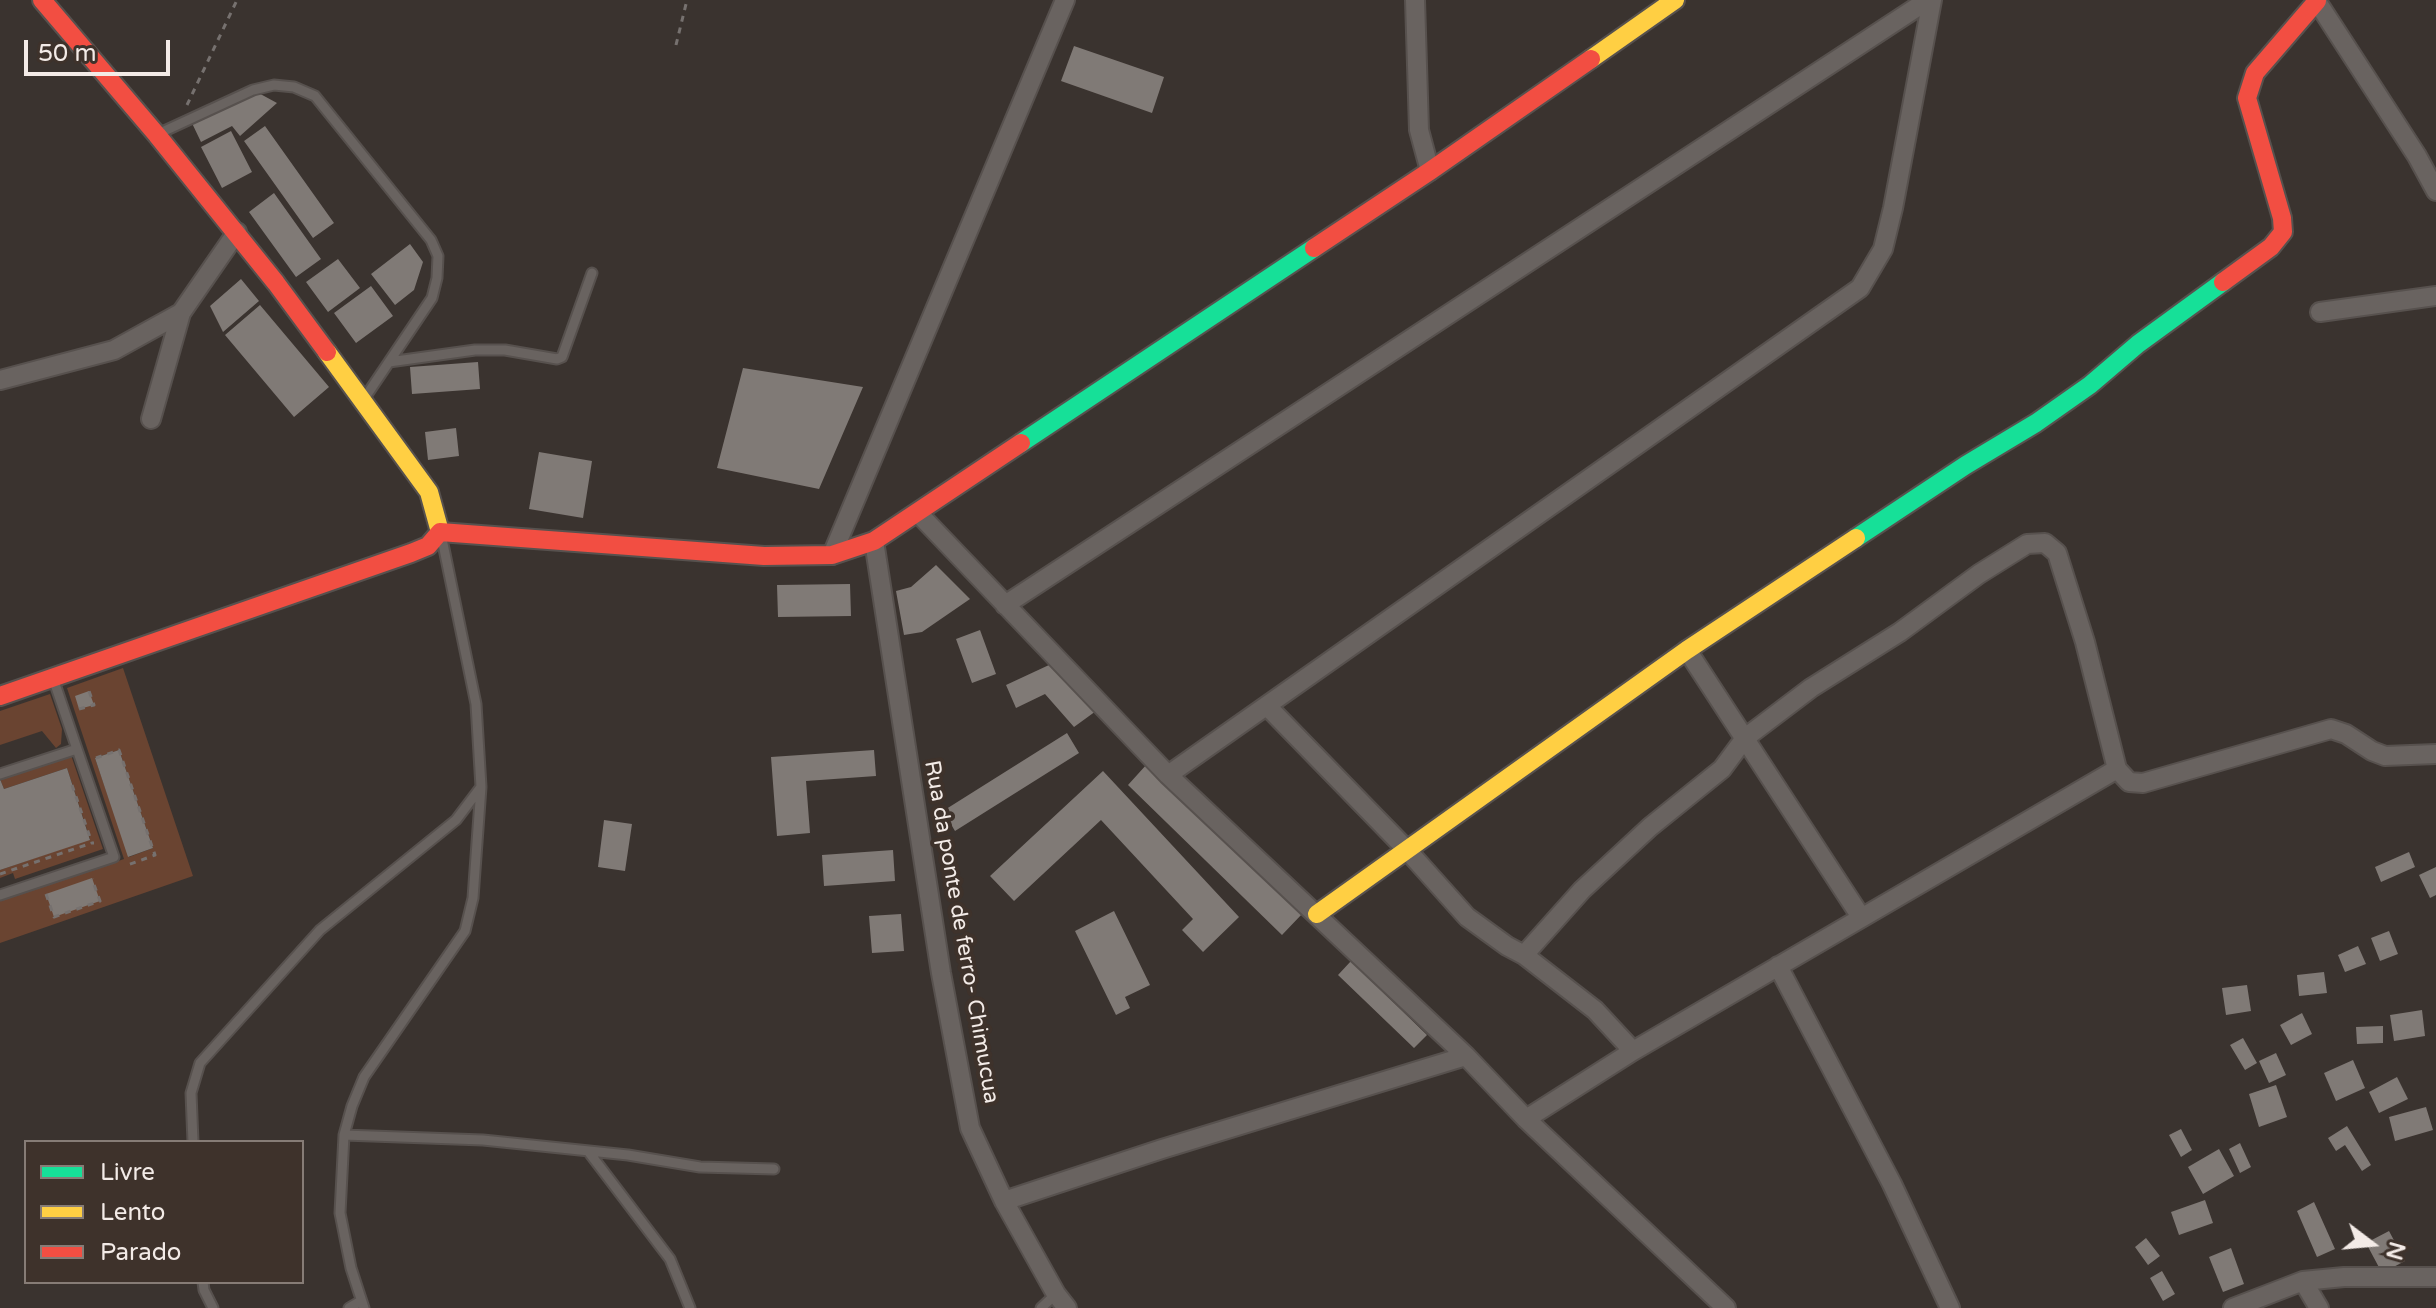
<!DOCTYPE html>
<style>
body{margin:0}
#map{position:relative;width:2436px;height:1308px;overflow:hidden;background:#3a332f;font-family:"Varela Round",sans-serif}
canvas{display:block}
.legend{position:absolute;left:24px;top:1140px;width:280px;height:144px;box-sizing:border-box;background:#3e322b;border:2px solid #867c76;margin:0;padding:10px 14px;list-style:none;font-size:24px;color:#f3ebe7}
.legend li{display:flex;align-items:center;gap:16px;height:40px}
.legend b{width:40px;border:2px solid #867c76}
.north{position:absolute;left:2332px;top:1204px;width:80px;height:80px;-webkit-text-stroke:6px #3e322b;paint-order:stroke;rotate:106deg;font-size:22px;font-weight:700;line-height:32px;text-align:center;color:#f3ebe7}
.north::after{content:'';display:block;margin:auto;width:28px;height:36px;background:#f3ebe7;clip-path:polygon(50% 0,100% 100%,50% 72%,0 100%)}
.scale{position:absolute;left:24px;top:40px;width:146px;height:36px;box-sizing:border-box;border:4px solid #f3ebe7;border-top:0;padding-left:10px;font-size:24px;line-height:28px;white-space:nowrap;color:#f3ebe7;-webkit-text-stroke:6px #3e322b;paint-order:stroke}
</style>
<div id="map">
<canvas width="2436" height="1308"></canvas>
<ul class="legend">
<li><b style="height:10px;background:#16e098"></b>Livre</li>
<li><b style="height:10px;background:#ffcf43"></b>Lento</li>
<li><b style="height:10px;background:#f24e42"></b>Parado</li>
</ul>
<div class="north">N</div>
<div class="scale">50 m</div>
</div>
<script>
const ctx = document.querySelector('canvas').getContext('2d');
ctx.lineJoin = 'round';
function fill(path, color) {
  ctx.fillStyle = color;
  ctx.fill(path, 'evenodd');
}
function shape(rows) {
  const path = new Path2D();
  for (const r of rows) {
    path.moveTo(r[0], r[1]);
    for (let i = 2; i < r.length; i += 2) path.lineTo(r[i], r[i + 1]);
  }
  return path;
}
function trace(path, color, width, dash) {
  ctx.strokeStyle = color;
  ctx.lineWidth = width;
  ctx.lineCap = dash ? 'butt' : 'round';
  ctx.setLineDash(dash || []);
  ctx.stroke(path);
}
function label(font, color, halo, rows, align = 'center') {
  ctx.font = font + ' "Varela Round",sans-serif';
  ctx.lineWidth = 8;
  ctx.setLineDash([]);
  ctx.textBaseline = 'middle';
  ctx.strokeStyle = halo;
  ctx.fillStyle = color;
  for (const [text, x, y, turn = 0] of rows) {
    ctx.save();
    ctx.translate(x, y);
    ctx.rotate((+turn || 0) * Math.PI / 180);
    ctx.textAlign = isNaN(turn) ? turn : align;
    if (halo) ctx.strokeText(text, 0, 0);
    ctx.fillText(text, 0, 0);
    ctx.restore();
  }
}
fill(shape([
 [123,668,193,876,0,943,0,901,124,859,67,688],
 [119,750,153,848,129,857,95,758],
 [50,694,62,729,61,744,56,748,42,731,0,745,0,711],
 [71,755,103,849,15,879,13,873,0,878,0,870,90,839,67,768,4,789,0,779]
]), '#6a4431');
fill(shape([
 [1074,46,1164,77,1152,113,1061,81],
 [253,90,277,103,240,136,232,126,201,142,190,119],
 [265,126,334,223,313,238,244,141],
 [231,131,252,172,222,188,201,147],
 [274,193,321,259,296,277,249,212],
 [410,244,423,262,414,290,395,305,371,274],
 [338,259,360,288,328,312,306,282],
 [241,279,259,301,223,332,210,306],
 [371,286,393,316,356,343,334,313],
 [260,305,329,387,294,417,225,335],
 [478,362,480,389,412,394,410,367],
 [743,368,863,387,819,489,717,468],
 [456,428,459,456,428,460,425,432],
 [539,452,592,461,583,518,529,509],
 [936,565,970,599,922,632,904,635,896,591,911,587],
 [850,584,851,616,778,617,777,585],
 [980,630,996,674,972,683,956,639],
 [1049,665,1096,711,1074,727,1045,694,1016,708,1006,685],
 [89,691,94,705,79,709,75,696],
 [1067,733,1079,753,955,831,943,811],
 [119,750,153,848,128,857,95,758],
 [874,750,876,776,806,781,810,833,777,836,771,757],
 [1147,764,1302,914,1282,935,1128,785],
 [67,768,90,840,0,870,0,779,4,789],
 [1103,771,1239,917,1203,952,1182,930,1193,919,1101,820,1014,901,990,876],
 [604,820,632,824,625,871,598,867],
 [893,850,895,881,824,886,822,855],
 [2409,852,2415,867,2381,882,2375,867],
 [2436,867,2436,895,2430,898,2419,875],
 [92,878,100,901,54,917,46,894],
 [1114,911,1150,985,1125,997,1130,1008,1116,1015,1075,931],
 [901,914,904,951,872,953,869,916],
 [2389,931,2398,954,2380,961,2371,938],
 [2358,946,2366,964,2345,972,2338,955],
 [1351,961,1427,1035,1414,1048,1338,975],
 [2324,972,2327,993,2299,996,2297,975],
 [2247,985,2251,1011,2226,1015,2222,988],
 [2422,1010,2425,1036,2394,1041,2390,1015],
 [2302,1013,2312,1034,2291,1045,2280,1025],
 [2383,1026,2383,1043,2357,1044,2356,1027],
 [2243,1038,2257,1063,2245,1070,2230,1045],
 [2276,1053,2286,1075,2269,1083,2259,1061],
 [2353,1060,2365,1088,2336,1101,2324,1073],
 [2397,1077,2408,1099,2379,1113,2369,1092],
 [2276,1085,2287,1117,2259,1127,2249,1094],
 [2426,1107,2433,1130,2395,1141,2389,1117],
 [2347,1126,2371,1165,2362,1171,2345,1145,2336,1151,2328,1138],
 [2181,1129,2192,1150,2181,1157,2169,1135],
 [2240,1143,2251,1167,2240,1173,2229,1149],
 [2219,1149,2234,1176,2203,1194,2188,1167],
 [2205,1200,2213,1223,2179,1235,2171,1212],
 [2314,1202,2335,1249,2317,1257,2297,1211],
 [2389,1231,2405,1261,2382,1273,2366,1243],
 [2146,1238,2160,1256,2148,1265,2135,1247],
 [2231,1248,2244,1284,2223,1292,2209,1257],
 [2162,1271,2175,1294,2163,1301,2150,1278]
]), '#807a76');
const lane = shape([
 [160,133,253,90,274,85,294,87,315,96,431,240,438,256,437,278,432,298,364,399],
 [389,362,475,350,505,350,557,359,562,357,592,273],
 [0,774,77,749,54,681],
 [0,895,114,857,77,749],
 [344,1135,483,1140,628,1155,700,1167,774,1169],
 [193,1142,191,1093,200,1063,320,930,456,820,481,787],
 [588,1151,670,1259,690,1308],
 [203,1282,204,1290,213,1308],
 [349,1308,361,1301],
 [364,1308,351,1268,340,1213,344,1135,352,1106,364,1077,465,931,473,898,481,787,476,704,442,539],
 [1041,1308,1056,1294]
]);
const street = shape([
 [1415,0,1419,130,1430,171],
 [2316,0,2417,156,2436,191],
 [2320,312,2436,296],
 [0,380,114,350,181,313],
 [151,419,181,313,237,232],
 [918,513,1168,775,1466,1056,1526,1119,1726,1308],
 [874,541,941,973,970,1128,1004,1201,1056,1294,1067,1308],
 [832,555,1065,0],
 [1005,605,1928,0],
 [1687,650,1861,917],
 [1267,706,1408,851,1467,917,1507,946,1524,955,1595,1010,1633,1051],
 [1168,775,1860,288,1883,249,1893,208,1932,0],
 [1524,955,1582,890,1650,827,1722,769,1745,738,1811,688,1900,632,1979,574,2027,544,2045,543,2057,553,2085,642,2117,769],
 [1778,966,1892,1184,1950,1308],
 [1526,1119,1633,1051,2117,769,2129,782,2143,783,2331,729,2346,734,2372,751,2385,756,2436,754],
 [1004,1201,1162,1149,1466,1056],
 [2303,1281,2319,1308],
 [2233,1308,2303,1281,2344,1277,2436,1277]
]);
const fast = shape([
 [1021,443,1314,248],
 [1856,538,1966,465,2036,423,2090,385,2138,344,2223,282]
]);
const slow = shape([
 [1591,59,1675,0],
 [327,352,429,492,440,532],
 [1317,914,1687,650,1856,538]
]);
const jam = shape([
 [42,0,157,135,276,283,327,352],
 [1314,248,1430,171,1591,59],
 [2223,282,2271,247,2283,232,2282,218,2247,98,2255,73,2317,1],
 [440,532,764,556,832,555,874,541,1021,443],
 [0,696,411,553,428,546,440,532]
]);
trace(lane, '#57514e', 13);
trace(street, '#57514e', 22);
trace(fast, '#57514e', 22);
trace(slow, '#57514e', 22);
trace(jam, '#57514e', 22);
trace(shape([
 [676,45,687,0],
 [187,105,237,0],
 [79,709,94,705,89,691,87,692],
 [96,758,119,750,155,855,125,866],
 [72,785,92,843,94,843],
 [0,874,92,843],
 [46,894,54,917,100,901,92,879]
]), '#76716f', 3, [6, 6]);
trace(lane, '#696360', 9);
trace(street, '#696360', 18);
trace(fast, '#16e098', 18);
trace(slow, '#ffcf43', 18);
trace(jam, '#f24e42', 18);
label('22px', '#f3ebe7', '#3e322b', [
 ["Rua da ponte de ferro- Chimucua",961,932,80]
]);
</script>
